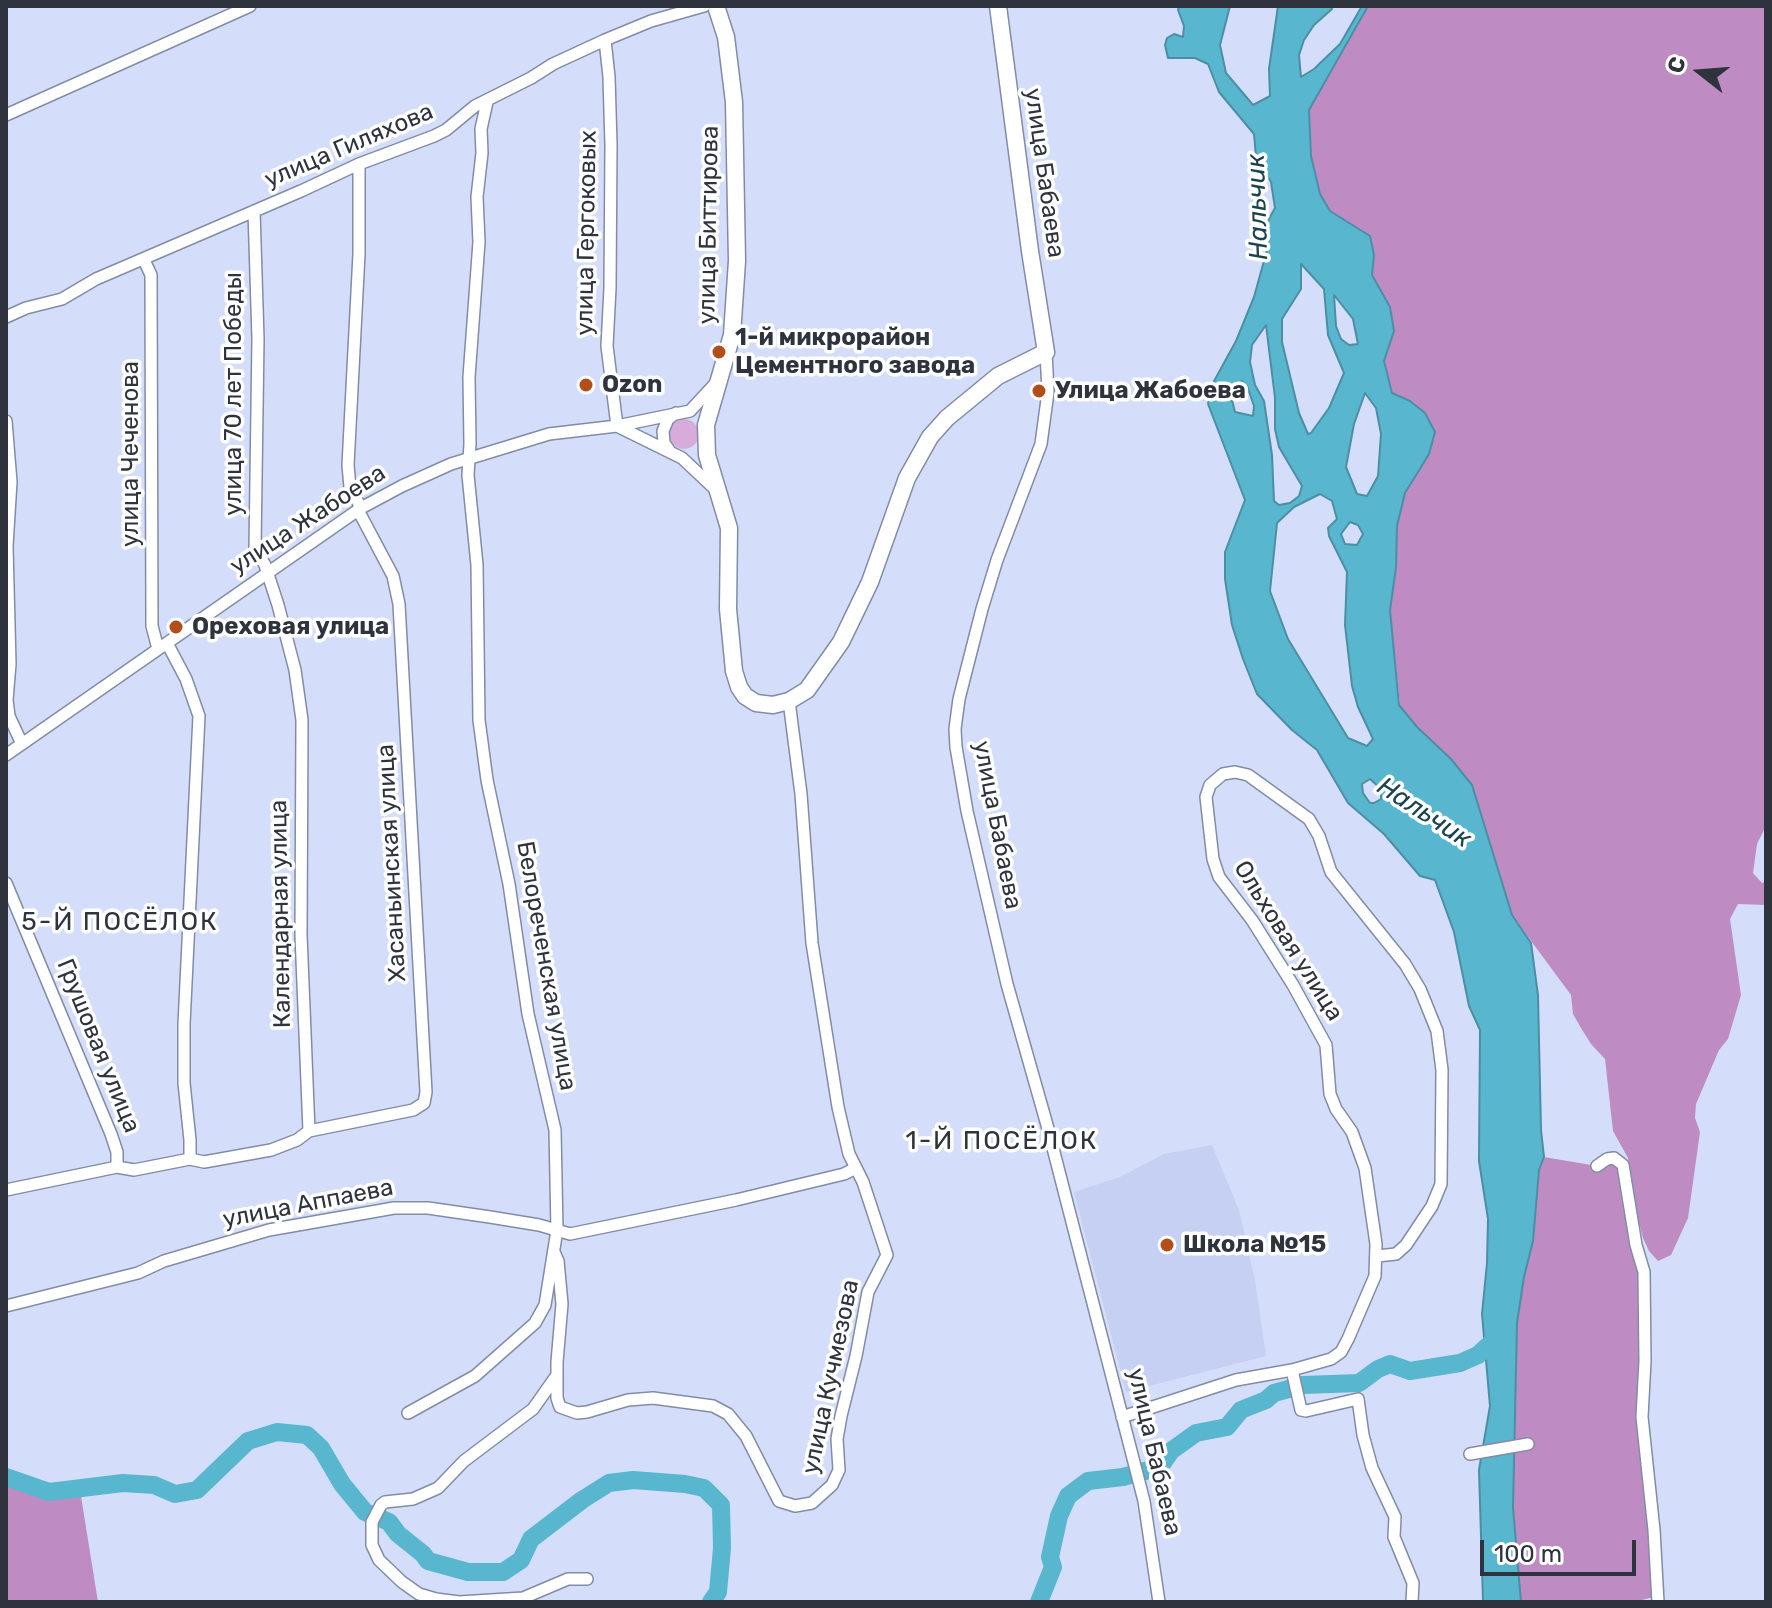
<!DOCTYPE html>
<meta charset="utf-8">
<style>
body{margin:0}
#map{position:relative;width:1772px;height:1608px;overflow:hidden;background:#d4defa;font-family:Rubik,sans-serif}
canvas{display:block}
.frame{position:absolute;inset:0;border:8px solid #2f333e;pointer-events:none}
.north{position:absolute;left:1660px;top:32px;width:80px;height:80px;-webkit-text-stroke:6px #fff;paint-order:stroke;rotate:287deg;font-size:22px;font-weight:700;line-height:32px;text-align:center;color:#2f333e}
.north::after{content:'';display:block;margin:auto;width:28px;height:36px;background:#2f333e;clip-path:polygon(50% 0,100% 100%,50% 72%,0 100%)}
.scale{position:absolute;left:1480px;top:1540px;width:156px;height:36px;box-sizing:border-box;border:4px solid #2f333e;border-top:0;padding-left:10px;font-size:24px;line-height:28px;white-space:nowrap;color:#2f333e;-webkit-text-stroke:6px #fff;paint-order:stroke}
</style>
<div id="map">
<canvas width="1772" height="1608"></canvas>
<div class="frame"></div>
<div class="north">С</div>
<div class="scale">100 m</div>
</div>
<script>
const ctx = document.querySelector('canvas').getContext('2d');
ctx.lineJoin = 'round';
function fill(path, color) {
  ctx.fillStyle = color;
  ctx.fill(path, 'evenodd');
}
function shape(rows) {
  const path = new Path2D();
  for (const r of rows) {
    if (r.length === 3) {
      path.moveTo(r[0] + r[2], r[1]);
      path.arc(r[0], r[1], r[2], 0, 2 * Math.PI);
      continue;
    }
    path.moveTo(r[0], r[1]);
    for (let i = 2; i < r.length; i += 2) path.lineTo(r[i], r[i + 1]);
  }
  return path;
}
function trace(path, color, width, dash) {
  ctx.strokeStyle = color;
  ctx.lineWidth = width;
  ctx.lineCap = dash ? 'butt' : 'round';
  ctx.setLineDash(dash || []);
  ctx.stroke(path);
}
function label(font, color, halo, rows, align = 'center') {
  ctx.font = font + ' Rubik,sans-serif';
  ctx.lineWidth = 7;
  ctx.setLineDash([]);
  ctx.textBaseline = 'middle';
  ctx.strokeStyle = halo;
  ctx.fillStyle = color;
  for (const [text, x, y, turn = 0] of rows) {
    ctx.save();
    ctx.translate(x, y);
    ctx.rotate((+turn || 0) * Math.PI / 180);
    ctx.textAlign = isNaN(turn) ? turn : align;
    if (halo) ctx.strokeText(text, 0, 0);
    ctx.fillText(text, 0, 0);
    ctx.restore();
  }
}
fill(shape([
 [1212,1145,1239,1210,1255,1280,1266,1356,1126,1392,1074,1192,1120,1177,1164,1154]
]), '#c5d0f2');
fill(shape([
 [684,434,15]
]), '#d8acda');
fill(shape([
 [1368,6,1766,6,1766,826,1757,844,1753,873,1762,883,1766,881,1766,905,1738,904,1730,919,1741,995,1728,1039,1719,1050,1696,1104,1695,1118,1700,1132,1688,1218,1671,1255,1658,1261,1649,1251,1643,1238,1631,1193,1628,1158,1613,1131,1605,1059,1591,1044,1581,1028,1573,1014,1571,995,1512,915,1493,854,1451,759,1417,727,1400,705,1390,610,1396,568,1397,526,1405,493,1429,454,1410,401,1393,394,1384,361,1394,330,1390,307,1372,275,1374,255,1370,236,1330,211,1320,194,1311,156,1309,109],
 [1544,1157,1597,1166,1607,1159,1621,1163,1641,1259,1645,1382,1658,1596,1634,1602,1521,1602,1513,1508,1517,1323,1524,1277,1533,1241,1539,1170],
 [6,1477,49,1492,80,1490,98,1602,6,1602]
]), '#be8cc2');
const water = shape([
 [1179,6,1230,6,1220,45,1226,73,1253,105,1270,96,1269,69,1278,6,1331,6,1332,9,1314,25,1304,40,1299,55,1301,77,1314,69,1340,44,1362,6,1368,6,1309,110,1311,156,1320,194,1330,211,1370,236,1374,255,1372,275,1390,307,1394,331,1384,361,1392,393,1410,401,1425,413,1435,432,1429,454,1405,493,1397,526,1396,568,1390,610,1399,705,1417,727,1451,759,1472,785,1512,915,1531,943,1538,995,1541,1130,1544,1157,1539,1170,1533,1241,1524,1277,1517,1323,1513,1508,1521,1602,1483,1602,1479,1470,1490,1406,1482,1314,1487,1263,1488,1219,1479,1161,1480,1030,1469,1006,1454,932,1435,880,1420,876,1384,834,1348,803,1317,750,1292,730,1257,694,1243,659,1232,625,1225,579,1225,552,1245,500,1208,404,1213,383,1236,341,1254,297,1267,250,1265,226,1275,208,1271,182,1256,157,1254,134,1219,92,1208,64,1195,58,1168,58,1165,45,1167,38,1174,34,1183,37,1184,26,1178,10,1179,6],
 [1301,264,1324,289,1328,335,1344,373,1329,408,1311,433,1308,434,1299,413,1282,342,1282,319,1301,289,1301,264],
 [1334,295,1353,319,1358,344,1349,345,1341,339,1336,326,1334,295],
 [1266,325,1275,398,1275,429,1279,447,1302,486,1299,496,1290,503,1279,505,1274,501,1272,455,1264,401,1255,385,1250,362,1252,345,1266,325],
 [1242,381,1247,386,1254,406,1253,416,1235,412,1232,400,1237,387,1242,381],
 [1365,393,1376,408,1381,434,1378,476,1367,496,1357,494,1346,467,1354,424,1365,393],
 [1320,494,1332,501,1337,519,1328,528,1329,536,1347,572,1345,625,1352,686,1358,707,1373,739,1367,746,1348,738,1288,639,1270,591,1277,523,1294,507,1320,494],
 [1350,522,1358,525,1363,534,1357,545,1345,544,1341,534,1350,522],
 [1370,779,1381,789,1381,799,1374,803,1370,803,1363,793,1362,784,1370,779]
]);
fill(water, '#58b6cf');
trace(water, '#4c8fa4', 2);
trace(shape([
 [6,1477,49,1492,123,1483,154,1485,175,1494,197,1490,248,1441,277,1432,307,1435,321,1448,342,1484,365,1512,389,1522,398,1534,423,1554,428,1561,468,1572,503,1572,521,1560,531,1539,582,1500,609,1483,633,1480,685,1484,704,1488,721,1505,722,1548,718,1592,711,1602],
 [1039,1602,1053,1567,1050,1557,1059,1516,1068,1496,1088,1481,1123,1477,1160,1467,1171,1451,1196,1433,1227,1427,1241,1410,1266,1400,1274,1393,1303,1385,1359,1383,1378,1369,1390,1364,1410,1371,1460,1363,1478,1355,1501,1334]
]), '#58b6cf', 18);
const street = shape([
 [605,40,609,77,611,145,610,288,607,346,617,426],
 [6,115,250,6],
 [359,164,359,254,348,465,350,487,361,508],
 [144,260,151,275,152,626,158,649],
 [6,317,26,308,62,299,96,279,301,191,359,164,434,136,446,130,475,106,531,78,553,64,605,40,651,21,704,6],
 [1046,352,1048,392,1041,444,997,560,982,609,959,699,955,729,956,747,967,811,1007,984,1047,1125,1144,1501,1159,1602],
 [6,421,11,482,7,546,10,664,7,700,9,716,22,744],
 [617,426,690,411,715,384],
 [669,450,664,443,663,431,668,419,676,413],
 [6,755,361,508,402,486,451,464,549,434,617,426,682,458,716,490],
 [6,883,111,1134,117,1152,117,1167],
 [309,1131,413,1110,424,1103,426,1092,399,604,393,576,358,510],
 [190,1159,204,1162,271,1150,297,1140,309,1131,301,935,302,720,295,670,278,605,265,565,255,548,258,339,254,211],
 [1597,1166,1607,1159,1614,1158,1623,1165,1636,1245,1644,1272,1645,1361,1642,1417,1654,1530,1658,1602],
 [117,1167,134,1170,190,1159,190,1140,184,1083,184,1024,199,716,186,679,167,643],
 [6,1190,117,1167],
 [554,1252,558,1261,562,1304,557,1362,557,1398,560,1407,577,1413,587,1412,628,1400,653,1398,713,1406,728,1414,746,1436,779,1501,795,1506,812,1503,832,1485,839,1470,837,1439,841,1416,856,1356,868,1292,887,1255,863,1182,849,1154,838,1107,812,943,801,794,789,701],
 [6,1306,138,1273,164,1261,269,1230,394,1208,428,1208,490,1217,539,1225,570,1234,736,1200,844,1174,856,1168],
 [1292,1370,1301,1410,1306,1411,1358,1399,1363,1435,1372,1468,1395,1517,1394,1537,1413,1583,1412,1602],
 [557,1375,533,1409,464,1461,438,1488,413,1499,385,1502,381,1505,372,1522,372,1545,379,1560,402,1582,419,1594,436,1599,459,1602,523,1598,568,1579,587,1579],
 [408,1413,475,1376,535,1323,545,1305,557,1230,555,1130,528,1014,509,884,487,780,479,720,477,565,468,475,470,444,469,377,479,242,477,197,482,153,481,129,487,102],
 [1122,1417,1236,1380,1292,1370,1331,1359,1341,1352,1348,1339,1375,1276,1376,1244,1365,1168,1352,1132,1336,1109,1330,1094,1326,1045,1293,985,1252,920,1219,877,1213,859,1206,797,1210,785,1223,774,1235,772,1248,775,1309,819,1319,836,1331,872,1405,964,1420,989,1437,1031,1442,1070,1441,1184,1432,1206,1406,1245,1396,1254,1377,1256],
 [1470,1454,1528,1444]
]);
const secondary = shape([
 [716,6,726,37,734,102,737,261,732,335,706,425,707,455,729,528,728,609,734,671,739,687,745,696,756,703,773,705,789,701,807,690,841,642,870,582,907,478,930,437,947,418,998,376,1046,352,1030,251,998,6]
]);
trace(street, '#838ca6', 14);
trace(secondary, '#838ca6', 19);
trace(street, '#fff', 11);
trace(secondary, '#fff', 16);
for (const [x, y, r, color] of [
 [719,352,8,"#b24e19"],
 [586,385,8,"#b24e19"],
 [1039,391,8,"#b24e19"],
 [176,627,8,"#b24e19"],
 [1167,1245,8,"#b24e19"]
]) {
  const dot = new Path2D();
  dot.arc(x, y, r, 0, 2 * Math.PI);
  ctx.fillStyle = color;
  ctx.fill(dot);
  trace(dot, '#fff', 3);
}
label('24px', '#2f333e', '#fff', [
 ["улица Гиляхова",349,146,-23],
 ["улица Бабаева",1044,173,82],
 ["улица Биттирова",709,225,-89],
 ["улица Гергоковых",587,233,-89],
 ["улица 70 лет Победы",234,394,-90],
 ["улица Чеченова",131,454,-90],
 ["улица Жабоева",308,520,-33],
 ["улица Бабаева",997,825,79],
 ["Хасаньинская улица",392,863,-93],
 ["Календарная улица",281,914,-91],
 ["Ольховая улица",1288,941,58],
 ["Белореченская улица",546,966,80],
 ["Грушовая улица",98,1046,68],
 ["улица Аппаева",308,1204,-11],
 ["улица Кучмезова",831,1377,-78],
 ["улица Бабаева",1154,1452,77]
]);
label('bold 24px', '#2f333e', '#fff', [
 ["1-й микрорайон",735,338],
 ["Цементного завода",735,366],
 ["Ozon",602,385],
 ["Улица Жабоева",1055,391],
 ["Ореховая улица",192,627],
 ["Школа №15",1183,1245]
], 'left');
label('italic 26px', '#19434f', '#fff', [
 ["Нальчик",1258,207,-92],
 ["Нальчик",1424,813,33]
]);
ctx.letterSpacing = '2px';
label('26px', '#2f333e', '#fff', [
 ["5-Й ПОСЁЛОК",120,922],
 ["1-Й ПОСЁЛОК",1002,1141]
]);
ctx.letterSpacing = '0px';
</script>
